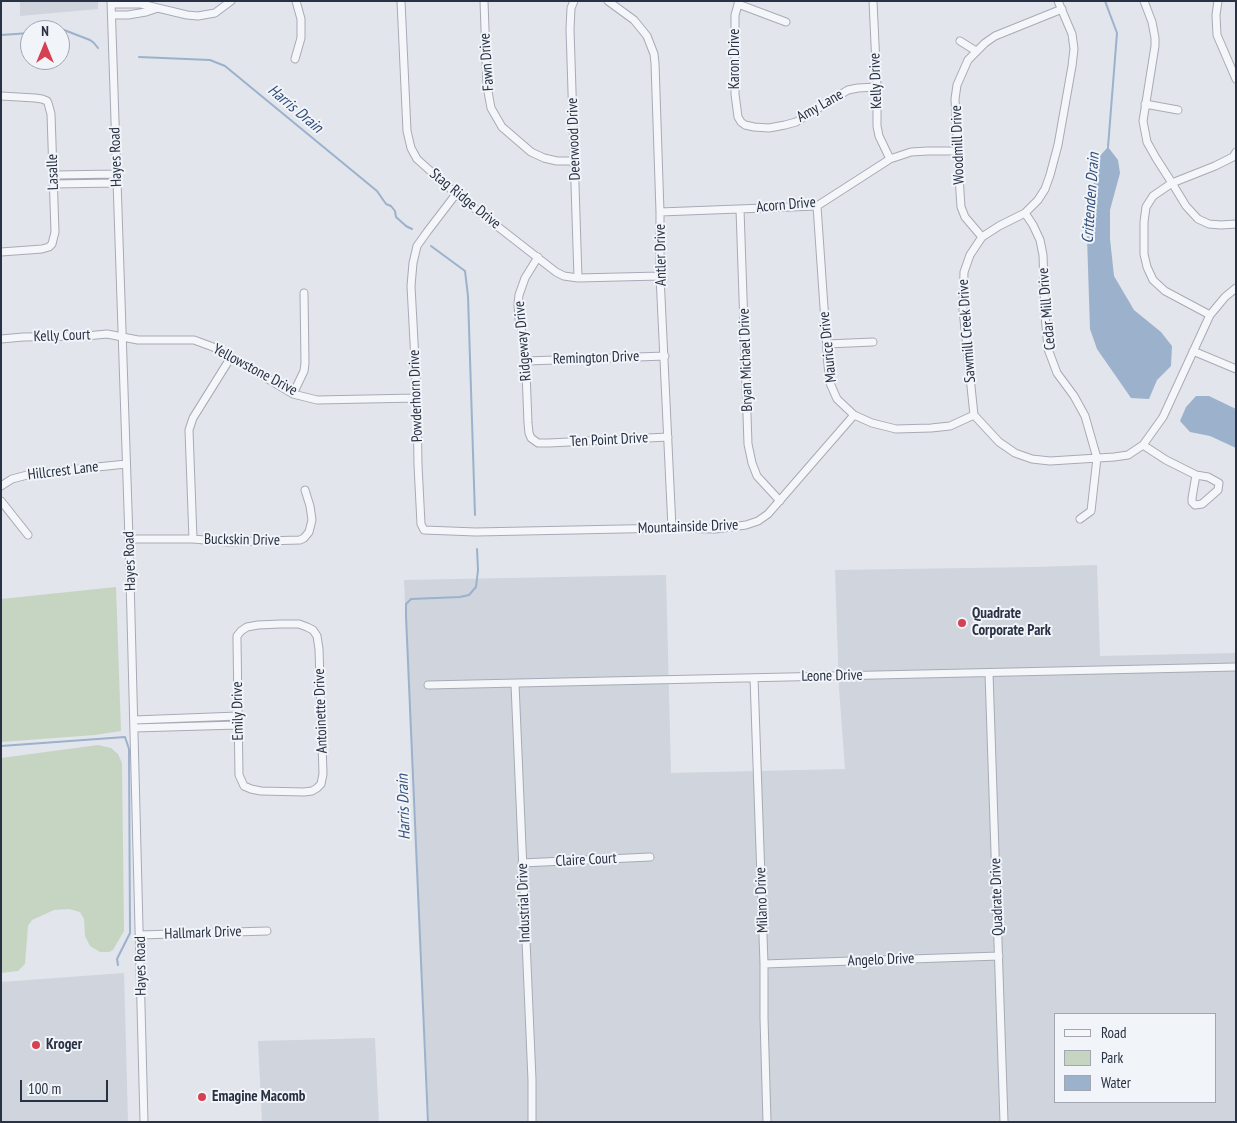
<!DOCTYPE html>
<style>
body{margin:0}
#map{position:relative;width:1237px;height:1123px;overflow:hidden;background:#e2e5eb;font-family:"PT Sans Narrow",sans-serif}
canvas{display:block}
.frame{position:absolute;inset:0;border:2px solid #293144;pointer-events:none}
.legend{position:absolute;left:1054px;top:1013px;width:162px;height:90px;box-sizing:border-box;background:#f1f4f8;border:1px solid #a1a6b0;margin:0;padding:6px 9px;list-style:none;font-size:15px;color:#293144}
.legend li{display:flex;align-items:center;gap:10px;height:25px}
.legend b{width:25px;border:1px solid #a1a6b0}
.north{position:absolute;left:20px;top:20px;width:50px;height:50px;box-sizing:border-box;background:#f1f4f8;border:1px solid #a1a6b0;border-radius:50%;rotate:0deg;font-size:14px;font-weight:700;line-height:20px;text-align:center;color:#293144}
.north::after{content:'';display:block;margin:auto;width:18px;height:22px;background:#d54152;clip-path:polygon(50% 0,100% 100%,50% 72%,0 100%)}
.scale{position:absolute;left:20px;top:1080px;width:88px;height:22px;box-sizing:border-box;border:2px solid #293144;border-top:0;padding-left:6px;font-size:15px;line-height:18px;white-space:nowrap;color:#293144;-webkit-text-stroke:4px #f1f4f8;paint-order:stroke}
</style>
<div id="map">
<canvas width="1237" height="1123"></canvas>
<div class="frame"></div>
<ul class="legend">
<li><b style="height:6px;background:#f5f6f9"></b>Road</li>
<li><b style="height:14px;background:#c6d5c2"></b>Park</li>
<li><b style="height:14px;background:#9bb1cc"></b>Water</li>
</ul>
<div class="north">N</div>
<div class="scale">100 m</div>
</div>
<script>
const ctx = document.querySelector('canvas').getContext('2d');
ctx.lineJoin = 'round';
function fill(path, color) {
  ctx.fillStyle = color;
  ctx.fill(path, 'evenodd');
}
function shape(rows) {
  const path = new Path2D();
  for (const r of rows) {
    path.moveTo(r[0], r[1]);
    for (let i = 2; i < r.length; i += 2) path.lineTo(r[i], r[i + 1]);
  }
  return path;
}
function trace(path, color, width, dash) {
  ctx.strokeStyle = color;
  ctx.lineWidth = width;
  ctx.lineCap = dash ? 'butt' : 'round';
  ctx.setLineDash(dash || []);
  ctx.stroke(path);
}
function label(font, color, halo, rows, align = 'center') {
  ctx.font = font + ' "PT Sans Narrow",sans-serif';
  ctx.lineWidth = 4;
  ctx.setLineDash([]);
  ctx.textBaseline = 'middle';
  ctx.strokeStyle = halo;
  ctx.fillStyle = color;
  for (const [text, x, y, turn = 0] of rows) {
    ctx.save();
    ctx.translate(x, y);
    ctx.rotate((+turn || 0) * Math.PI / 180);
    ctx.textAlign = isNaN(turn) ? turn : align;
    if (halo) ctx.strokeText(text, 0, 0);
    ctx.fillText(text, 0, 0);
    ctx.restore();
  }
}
fill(shape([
 [20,1,98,1,98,9,20,16],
 [1097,565,1100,656,1236,653,1236,1122,429,1122,404,580,666,575,671,773,845,769,839,688,835,570,1036,567],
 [1056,1014,1216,1014,1216,1102,1056,1102],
 [124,973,128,1122,1,1122,1,982],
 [375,1038,379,1122,262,1122,258,1041]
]), '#cfd4dd');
fill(shape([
 [116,587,121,731,95,735,1,742,1,599],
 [98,745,111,748,118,754,122,763,124,931,113,950,109,952,100,952,90,946,85,936,84,919,80,912,69,909,54,910,32,920,28,926,25,964,18,971,1,973,1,758]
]), '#c6d5c2');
fill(shape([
 [1108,147,1118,160,1120,173,1110,210,1110,239,1114,276,1134,310,1161,332,1172,346,1171,366,1157,380,1149,399,1131,398,1097,349,1090,329,1087,237,1091,220,1091,200,1097,159],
 [1196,396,1209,396,1236,409,1236,448,1210,436,1190,432,1180,421,1186,407]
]), '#9bb1cc');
trace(shape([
 [1105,1,1117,33,1108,147],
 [56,30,64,30,90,40,94,43,98,48],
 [1,35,30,33],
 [139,57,210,60,225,66,377,191,386,204,391,206,395,211,396,217,406,226,412,229],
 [431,246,465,271,468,296,475,515],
 [1,746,125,737,129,749,130,933,117,959,118,965],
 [428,1122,406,616,406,604,411,599,460,597,469,595,476,587,478,570,477,549]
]), '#9bb1cc', 2);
const minor = shape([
 [111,1,129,539,144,1122],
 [401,1,407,131,411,148,417,159,456,194,556,272,564,276,578,278,660,276],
 [484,1,487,86,491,108,502,127,531,152,544,158,557,161,575,161],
 [574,1,571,8,570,29,578,278],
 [608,1,634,20,647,36,654,54,655,63,660,212,660,276,672,528],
 [739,1,735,15,735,94,738,117,741,122,745,125,754,127,769,128,785,125,796,122,848,90,858,88,877,87],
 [873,1,877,87,877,126,879,136,890,159],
 [1058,1,1072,34,1074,49,1072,66,1058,145,1050,175,1045,189,1038,200,1025,213,999,226,982,237,970,255,964,272,963,310,974,415,999,442,1015,453,1032,459,1050,461,1114,457,1128,455,1143,445,1163,417,1210,315,1225,297,1236,288],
 [1144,1,1152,22,1155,38,1155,46,1143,121,1147,142,1156,158,1172,183,1215,166,1233,157,1236,152],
 [1218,1,1216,15,1217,35,1236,79],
 [111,4,141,4,187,15,198,16,215,13,231,1],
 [738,4,786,22],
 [112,15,128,15,146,12,158,8],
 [960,41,976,51],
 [295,59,301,38,301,19,296,1],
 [1,96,35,98,42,99,47,101,48,103,51,114,55,232,52,244,49,247,42,249,1,252],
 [1145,104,1178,110],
 [54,175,117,174],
 [54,184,117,183],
 [456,194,427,232,417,246,413,263,411,286,417,398,418,465,421,524,424,530,476,532,672,528,715,529,746,525,758,521,768,514,854,415],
 [817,206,828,365,830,383,837,399,854,415,872,423,896,429,931,428,950,426,974,415],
 [740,209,748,444,752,463,757,476,780,501],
 [660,212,817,206,890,159,911,152,928,151,958,151],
 [1025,213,1033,225,1040,240,1043,255,1045,315,1048,349,1057,373,1074,396,1085,416,1097,458,1091,511,1080,519],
 [982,237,965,217,961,207,960,192,955,99,957,85,968,60,985,43,995,36,1062,9],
 [538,257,525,278,519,295,518,304,519,319,525,346,528,423,529,433,531,438,538,443,549,443,668,437],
 [1210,315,1165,291,1153,280,1147,267,1144,254,1144,222,1146,207,1153,196,1172,183,1186,206,1198,219,1209,224,1221,225,1236,224],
 [1,339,23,337,86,336,107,334,138,340,194,340,213,347,231,357,293,394,317,400,417,398],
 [827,344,873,342],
 [1193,351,1236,369],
 [527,361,665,356],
 [293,394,304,371,305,363,304,293],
 [1143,445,1166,460,1196,475,1208,477,1219,483,1218,490,1202,504,1195,505,1192,502,1192,498,1196,475],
 [1,486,12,479,31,474,126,464],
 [1,501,28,535],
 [129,539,193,539,228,542,300,540,304,538,309,532,312,520,310,506,305,490],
 [193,539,189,430,193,418,231,357],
 [280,624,299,624,307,627,313,630,317,636,319,649,323,774,321,784,317,788,312,791,304,792,261,791,251,789,244,786,239,775,237,641,237,636,241,631,247,627,258,625,280,624],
 [989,673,1004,1122],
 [754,678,764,964,764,1018,767,1122],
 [515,684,532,1080,532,1122],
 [428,685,1236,667],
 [134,720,238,716],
 [134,728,238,725],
 [522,863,650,857],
 [140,935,267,931],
 [764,964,999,956]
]);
trace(minor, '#a7abb6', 9);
trace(minor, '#f5f6f9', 7);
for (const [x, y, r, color] of [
 [962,623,5,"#d54152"],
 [36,1045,5,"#d54152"],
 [202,1097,5,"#d54152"]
]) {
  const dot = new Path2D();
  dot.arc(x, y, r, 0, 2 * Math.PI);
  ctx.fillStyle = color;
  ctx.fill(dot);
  trace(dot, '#f1f4f8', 2);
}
label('15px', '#293144', '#f1f4f8', [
 ["Karon Drive",735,59,-90],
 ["Fawn Drive",487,62,-94],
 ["Kelly Drive",876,81,-92],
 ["Amy Lane",820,106,-30],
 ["Deerwood Drive",574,139,-92],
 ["Woodmill Drive",958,145,-92],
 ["Hayes Road",116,157,-92],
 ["Lasalle",53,172,-92],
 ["Stag Ridge Drive",465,199,39],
 ["Acorn Drive",786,205,-5],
 ["Antler Drive",661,255,-91],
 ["Cedar Mill Drive",1047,309,-95],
 ["Sawmill Creek Drive",967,331,-94],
 ["Kelly Court",62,336,-2],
 ["Ridgeway Drive",523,341,-95],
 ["Maurice Drive",828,347,-96],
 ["Remington Drive",596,358,-2],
 ["Bryan Michael Drive",746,360,-92],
 ["Yellowstone Drive",255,370,28],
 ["Powderhorn Drive",416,396,-92],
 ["Ten Point Drive",609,440,-3],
 ["Hillcrest Lane",63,471,-7],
 ["Mountainside Drive",688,527,-2],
 ["Buckskin Drive",242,540,1],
 ["Hayes Road",130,561,-92],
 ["Leone Drive",832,676,-1],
 ["Emily Drive",238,711,-91],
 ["Antoinette Drive",321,711,-92],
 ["Claire Court",586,860,-3],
 ["Quadrate Drive",997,897,-92],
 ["Milano Drive",762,900,-92],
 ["Industrial Drive",524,903,-92],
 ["Hallmark Drive",203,933,-2],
 ["Angelo Drive",881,960,-2],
 ["Hayes Road",141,966,-91]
]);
label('bold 15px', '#293144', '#f1f4f8', [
 ["Quadrate",972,614],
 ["Corporate Park",972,631],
 ["Kroger",46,1045],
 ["Emagine Macomb",212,1097]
], 'left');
label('italic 16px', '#314e7a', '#f1f4f8', [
 ["Harris Drain",295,109,40],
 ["Crittenden Drain",1091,198,-86],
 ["Harris Drain",404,807,-92]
]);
</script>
